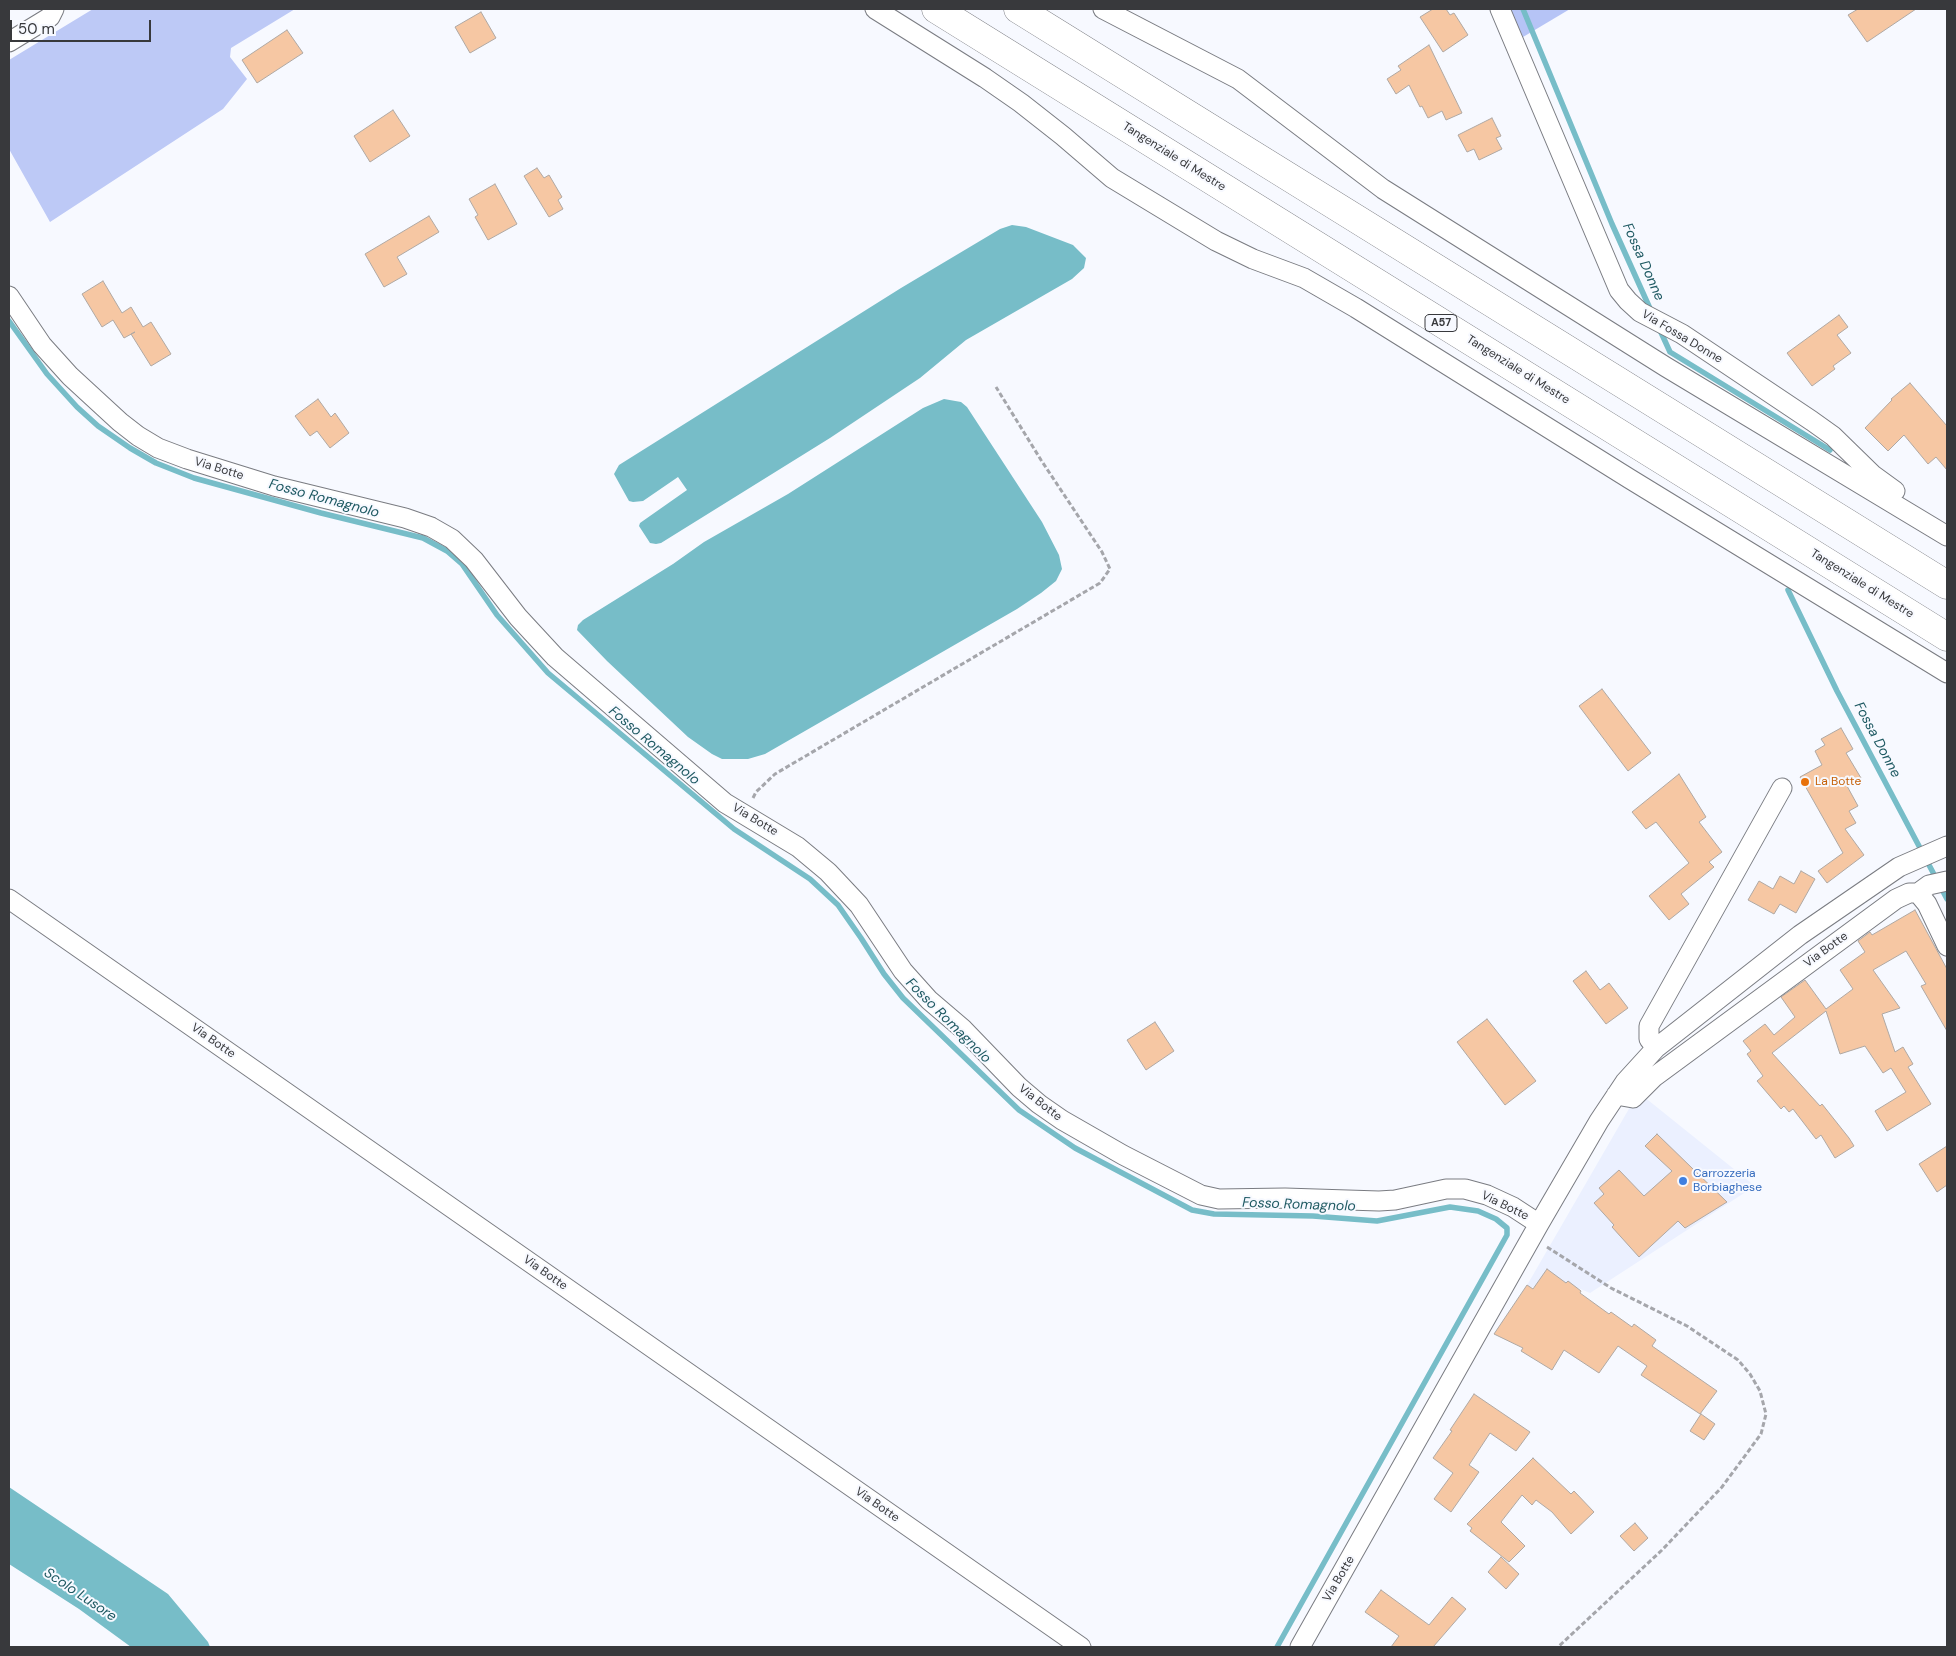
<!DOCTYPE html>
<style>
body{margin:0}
#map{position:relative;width:1956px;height:1656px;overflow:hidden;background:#f7f9ff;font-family:"DM Sans",sans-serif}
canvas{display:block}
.frame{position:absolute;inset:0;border:10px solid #38393c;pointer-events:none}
.scale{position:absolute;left:10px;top:20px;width:141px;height:22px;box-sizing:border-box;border:2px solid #38393c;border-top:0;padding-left:6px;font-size:15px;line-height:18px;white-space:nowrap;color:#38393c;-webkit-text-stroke:4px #f7f9ff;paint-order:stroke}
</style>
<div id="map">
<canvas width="1956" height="1656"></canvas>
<div class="frame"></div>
<div class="scale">50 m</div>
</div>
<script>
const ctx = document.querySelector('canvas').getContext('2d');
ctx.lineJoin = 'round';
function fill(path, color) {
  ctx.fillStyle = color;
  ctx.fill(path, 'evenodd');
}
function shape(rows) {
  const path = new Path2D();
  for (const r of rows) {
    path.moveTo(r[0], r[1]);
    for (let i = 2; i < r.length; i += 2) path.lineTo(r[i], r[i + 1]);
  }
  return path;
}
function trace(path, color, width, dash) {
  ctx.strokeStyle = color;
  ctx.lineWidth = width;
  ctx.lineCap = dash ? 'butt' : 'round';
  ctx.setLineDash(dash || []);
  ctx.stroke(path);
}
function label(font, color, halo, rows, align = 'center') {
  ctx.font = font + ' "DM Sans",sans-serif';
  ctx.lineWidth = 4;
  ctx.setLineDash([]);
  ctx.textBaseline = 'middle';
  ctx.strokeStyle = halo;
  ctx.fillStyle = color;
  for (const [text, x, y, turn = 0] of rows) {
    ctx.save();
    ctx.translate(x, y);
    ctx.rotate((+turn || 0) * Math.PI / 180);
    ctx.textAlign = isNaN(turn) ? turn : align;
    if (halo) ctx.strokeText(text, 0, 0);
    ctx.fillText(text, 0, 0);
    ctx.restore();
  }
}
fill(shape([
 [1643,1096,1755,1186,1590,1293,1578,1288,1526,1287,1630,1107]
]), '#ebf0ff');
fill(shape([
 [93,9,295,9,231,48,230,57,247,79,223,109,50,222,9,149,9,60]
]), '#bdc9f6');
fill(shape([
 [1509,9,1570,9,1523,37]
]), '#b6c4f6');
fill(shape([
 [1012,225,1026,227,1073,245,1086,258,1084,268,1072,279,966,340,920,378,830,438,661,543,656,544,650,543,639,526,640,523,687,490,678,477,643,501,633,502,629,501,614,474,619,465,901,288,1000,229],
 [944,399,961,402,967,407,1042,522,1059,555,1062,569,1056,581,1041,593,1017,609,765,754,748,759,722,759,712,754,688,737,607,661,577,630,578,625,583,620,673,564,704,542,788,494,923,408],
 [9,1487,168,1594,208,1642,210,1647,131,1647,79,1609,9,1564]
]), '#77bdc8');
trace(shape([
 [1523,9,1612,224,1652,313],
 [9,321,47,374,77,407,98,426,130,448,156,463,194,478,321,513,423,538,447,551,462,564,497,615,548,673,734,829,810,879,838,905,861,938,884,974,903,998,1019,1110,1075,1148,1192,1210,1214,1214,1313,1216,1377,1221,1450,1207,1478,1211,1496,1219,1507,1228,1507,1235,1277,1647],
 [1659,328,1670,352,1830,450],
 [1788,590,1837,691,1947,899]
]), '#77bdc8', 5.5);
const building = shape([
 [1433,9,1446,9,1450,15,1454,13,1468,35,1443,52,1420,17,1433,9],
 [1858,9,1916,9,1867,42,1848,15,1858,9],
 [481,12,496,38,470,53,455,27,481,12],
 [287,30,303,53,257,83,242,60,287,30],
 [1429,45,1462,113,1446,120,1442,111,1428,118,1422,106,1420,107,1409,85,1396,94,1387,79,1401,70,1398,66,1429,45],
 [393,110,410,136,370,162,354,136,393,110],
 [1492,118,1501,136,1496,138,1502,149,1479,160,1474,149,1467,152,1458,135,1492,118],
 [537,168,544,178,549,175,562,197,558,200,563,209,549,217,524,176,537,168],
 [495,184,517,224,488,240,475,217,478,215,469,199,495,184],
 [429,216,439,232,397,257,407,274,384,287,365,254,429,216],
 [103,281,122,313,131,307,143,327,151,322,171,354,151,366,131,334,135,332,124,338,113,320,102,327,82,294,103,281],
 [1839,315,1848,327,1837,335,1851,353,1833,366,1835,369,1812,386,1787,353,1839,315],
 [1910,383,1947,426,1947,470,1936,457,1928,464,1904,435,1888,451,1865,428,1892,400,1891,399,1910,383],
 [318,399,331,417,335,413,349,433,330,448,317,431,310,436,295,416,318,399],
 [1602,689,1651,753,1628,771,1579,706,1602,689],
 [1841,728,1853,749,1846,753,1861,778,1847,786,1858,806,1849,811,1856,823,1845,829,1864,855,1827,883,1818,871,1843,853,1800,777,1822,765,1815,751,1825,745,1821,739,1841,728],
 [1679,774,1706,817,1699,822,1722,852,1709,862,1714,867,1681,894,1689,904,1669,920,1649,896,1689,863,1656,822,1646,829,1632,812,1679,774],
 [1801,871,1815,879,1796,913,1780,904,1774,914,1748,900,1759,881,1773,889,1780,876,1794,884,1801,871],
 [1915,910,1947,969,1947,1031,1921,986,1926,984,1906,951,1873,970,1900,1008,1882,1014,1895,1052,1903,1047,1913,1064,1908,1067,1931,1104,1887,1131,1875,1111,1906,1092,1891,1068,1883,1073,1865,1046,1840,1054,1826,1011,1772,1053,1820,1106,1822,1104,1849,1138,1854,1146,1835,1158,1821,1135,1816,1139,1793,1109,1789,1112,1784,1106,1781,1109,1757,1081,1763,1076,1747,1054,1751,1051,1743,1041,1765,1024,1774,1035,1795,1017,1781,997,1805,980,1826,1009,1853,989,1840,970,1865,952,1858,941,1870,932,1872,935,1915,910],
 [1586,971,1600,990,1609,983,1628,1008,1606,1024,1573,981,1586,971],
 [1487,1019,1536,1081,1505,1105,1457,1042,1487,1019],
 [1155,1022,1174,1051,1146,1070,1127,1040,1155,1022],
 [1657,1134,1727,1202,1685,1228,1678,1221,1639,1257,1612,1227,1614,1225,1594,1203,1604,1194,1599,1188,1619,1170,1644,1196,1672,1171,1645,1146,1657,1134],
 [1947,1146,1947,1185,1937,1192,1919,1164,1947,1146],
 [1547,1269,1566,1283,1568,1281,1581,1291,1580,1293,1609,1314,1611,1312,1632,1327,1634,1324,1656,1340,1652,1346,1717,1391,1700,1414,1641,1375,1647,1366,1618,1346,1599,1373,1564,1350,1552,1370,1521,1351,1523,1348,1494,1334,1527,1285,1533,1289,1547,1269],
 [1474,1394,1530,1432,1516,1451,1490,1433,1469,1465,1479,1472,1451,1512,1434,1499,1453,1473,1433,1458,1452,1431,1450,1430,1474,1394],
 [1701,1414,1715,1424,1704,1440,1690,1431,1701,1414],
 [1533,1458,1571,1494,1574,1491,1594,1512,1571,1534,1552,1512,1536,1500,1532,1505,1522,1495,1501,1522,1525,1546,1509,1562,1470,1531,1472,1528,1467,1524,1533,1458],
 [1635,1523,1648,1538,1634,1551,1620,1536,1635,1523],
 [1501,1557,1519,1574,1506,1589,1488,1572,1501,1557],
 [1381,1590,1429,1625,1452,1597,1466,1609,1433,1647,1391,1647,1399,1636,1365,1612,1381,1590]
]);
fill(building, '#f6c7a3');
trace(building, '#afa8a3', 1);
const minor = shape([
 [875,9,985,78,1021,103,1063,136,1112,178,1216,241,1253,259,1304,278,1356,308,1630,479,1947,673],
 [1103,9,1238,79,1383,189,1666,367,1947,536],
 [1500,9,1619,290,1628,301,1640,312,1682,334,1812,421,1833,436,1873,475,1895,491],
 [9,42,50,17,54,9],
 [9,296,42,345,70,376,120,422,138,436,158,448,187,459,274,486,405,518,431,527,452,539,474,560,518,617,555,657,725,803,798,847,828,872,859,905,903,971,929,1000,963,1029,1019,1087,1039,1104,1062,1120,1123,1155,1201,1195,1219,1199,1285,1198,1379,1201,1395,1200,1446,1189,1465,1189,1487,1195,1513,1207,1539,1224],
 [1918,893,1929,885,1947,881],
 [9,899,1081,1647],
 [1656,1048,1649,1039,1649,1026,1782,788],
 [1616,1095,1633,1098,1654,1077,1896,899,1909,893,1918,893,1927,904,1947,946],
 [1300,1647,1539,1224,1599,1121,1625,1082,1656,1048,1679,1030,1800,935,1899,867,1947,846]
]);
const highway = shape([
 [936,9,1947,637],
 [1018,9,1947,585]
]);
trace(minor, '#7a7c82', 21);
trace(highway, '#7a7c82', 29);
trace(shape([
 [753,798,756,792,775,774,1100,583,1110,569,1102,552,1041,460,996,387],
 [1547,1247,1611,1288,1687,1326,1738,1360,1750,1374,1760,1391,1766,1414,1761,1434,1722,1487,1662,1550,1558,1647]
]), '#a5a6ab', 3, [5, 2.5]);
trace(minor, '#fff', 19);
trace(highway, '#fff', 28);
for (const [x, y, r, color] of [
 [1805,782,5,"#e8710a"],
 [1683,1181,5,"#3f7fe0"]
]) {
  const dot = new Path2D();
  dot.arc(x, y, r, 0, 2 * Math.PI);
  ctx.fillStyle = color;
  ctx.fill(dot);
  trace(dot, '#f7f9ff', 2);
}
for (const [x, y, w] of [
 [1441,323,32]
]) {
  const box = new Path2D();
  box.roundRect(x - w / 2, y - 8.5, w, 17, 4);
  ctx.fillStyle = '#f7f9ff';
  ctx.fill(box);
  trace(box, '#38393c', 1);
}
label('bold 11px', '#38393c', null, [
 ["A57",1441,323]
]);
label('12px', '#38393c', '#f7f9ff', [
 ["Tangenziale di Mestre",1174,157,32],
 ["Via Fossa Donne",1682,337,31],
 ["Tangenziale di Mestre",1518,370,32],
 ["Via Botte",219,469,17],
 ["Tangenziale di Mestre",1862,584,32],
 ["Via Botte",755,820,31],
 ["Via Botte",1826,950,-36],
 ["Via Botte",213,1041,35],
 ["Via Botte",1040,1103,38],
 ["Via Botte",1505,1206,26],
 ["Via Botte",545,1273,35],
 ["Via Botte",877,1505,35],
 ["Via Botte",1339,1579,-60]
]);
label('12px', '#c56008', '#f7f9ff', [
 ["La Botte",1815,782]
], 'left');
label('12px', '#366cbe', '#f7f9ff', [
 ["Carrozzeria",1693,1174],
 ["Borbiaghese",1693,1188]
], 'left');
label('italic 14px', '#1e5962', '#f7f9ff', [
 ["Fossa Donne",1643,262,66],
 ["Fosso Romagnolo",324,499,15],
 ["Fossa Donne",1877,740,62],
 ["Fosso Romagnolo",654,746,40],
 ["Fosso Romagnolo",948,1021,45],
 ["Fosso Romagnolo",1299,1205,2],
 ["Scolo Lusore",80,1595,34]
]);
</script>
